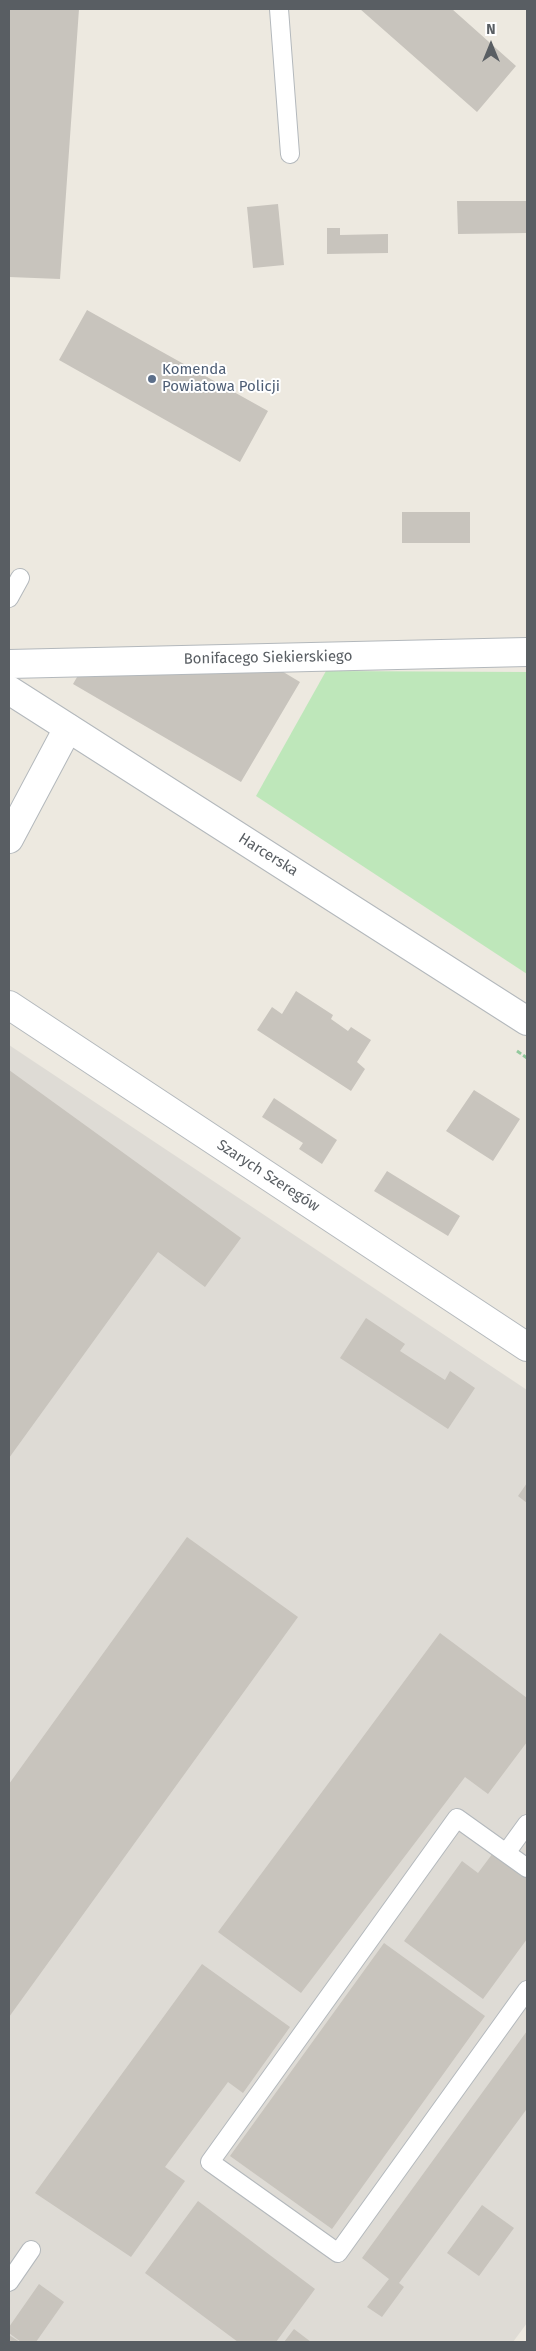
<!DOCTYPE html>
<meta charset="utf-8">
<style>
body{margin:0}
#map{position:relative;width:536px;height:2351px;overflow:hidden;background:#ede9e0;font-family:"Fira Sans",sans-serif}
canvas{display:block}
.frame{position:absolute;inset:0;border:10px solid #595e63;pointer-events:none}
.north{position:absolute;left:466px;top:20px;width:50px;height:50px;-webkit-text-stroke:4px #fff;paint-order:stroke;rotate:0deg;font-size:14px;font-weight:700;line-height:20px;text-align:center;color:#595e63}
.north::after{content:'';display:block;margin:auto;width:18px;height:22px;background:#595e63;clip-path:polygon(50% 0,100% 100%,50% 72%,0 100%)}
</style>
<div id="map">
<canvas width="536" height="2351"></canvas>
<div class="frame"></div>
<div class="north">N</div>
</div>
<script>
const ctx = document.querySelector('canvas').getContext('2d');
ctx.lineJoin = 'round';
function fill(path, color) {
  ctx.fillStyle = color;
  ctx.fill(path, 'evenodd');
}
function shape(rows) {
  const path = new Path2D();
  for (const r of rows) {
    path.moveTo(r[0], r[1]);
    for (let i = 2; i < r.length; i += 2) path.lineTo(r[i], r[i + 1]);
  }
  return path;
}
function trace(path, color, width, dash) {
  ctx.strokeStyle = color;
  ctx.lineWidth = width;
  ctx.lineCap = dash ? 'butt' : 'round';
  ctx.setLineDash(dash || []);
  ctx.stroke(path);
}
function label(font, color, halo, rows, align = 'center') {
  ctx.font = font + ' "Fira Sans",sans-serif';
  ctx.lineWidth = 4;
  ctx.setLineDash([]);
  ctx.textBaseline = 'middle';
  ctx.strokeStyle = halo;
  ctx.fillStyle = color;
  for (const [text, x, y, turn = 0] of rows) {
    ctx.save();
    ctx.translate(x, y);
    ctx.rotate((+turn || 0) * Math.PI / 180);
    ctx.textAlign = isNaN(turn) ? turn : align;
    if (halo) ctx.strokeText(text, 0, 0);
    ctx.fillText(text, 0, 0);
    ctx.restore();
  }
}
fill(shape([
 [9,1045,527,1390,527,2323,513,2342,9,2342]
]), '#dedbd5');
fill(shape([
 [326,671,527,672,527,974,256,796]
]), '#bee7ba');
fill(shape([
 [9,9,79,9,60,279,9,277],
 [360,9,452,9,516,66,477,112],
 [457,201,527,201,527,233,458,234],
 [278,204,284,265,253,268,247,207],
 [327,228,340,228,340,235,388,234,388,253,327,254],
 [87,310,268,411,240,462,59,360],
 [402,512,470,512,470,543,402,543],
 [280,670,300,682,241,782,73,684,80,672],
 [296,991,333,1015,331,1019,348,1031,351,1027,371,1040,357,1062,365,1069,351,1091,257,1030,272,1007,282,1014],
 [9,1070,241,1238,205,1287,158,1252,9,1458],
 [474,1090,520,1119,493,1161,446,1131],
 [274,1098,337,1140,322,1164,299,1149,303,1143,262,1117],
 [387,1171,460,1216,448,1236,374,1191],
 [366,1318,405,1344,400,1351,445,1380,450,1371,475,1388,448,1429,340,1358],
 [527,1483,527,1503,518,1496],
 [187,1537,298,1617,9,2017,9,1784],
 [440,1633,527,1698,527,1742,488,1794,465,1777,301,1993,218,1932],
 [493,1853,527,1878,527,1939,483,1999,404,1941,462,1861,478,1873],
 [384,1943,485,2016,332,2229,230,2156],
 [202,1964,290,2027,243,2093,228,2082,165,2167,185,2181,131,2257,35,2193],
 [527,2031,527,2111,526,2110,399,2283,404,2287,382,2317,367,2307,389,2279,362,2258],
 [198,2201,315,2289,276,2342,238,2342,145,2273],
 [482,2205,514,2228,479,2276,447,2253],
 [39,2284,64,2302,36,2342,21,2342,9,2333,9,2327],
 [294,2329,311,2342,284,2342],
 [9,2335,20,2342,9,2342]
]), '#c8c4bd');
const service = shape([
 [279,9,290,154],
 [9,598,20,578],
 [506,1853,527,1824],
 [527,1868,457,1818,210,2162,338,2253,527,1990],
 [9,2282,31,2250]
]);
const minor = shape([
 [9,664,527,652],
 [9,839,68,728],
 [9,1005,527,1347]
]);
const tertiary = shape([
 [9,690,527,1021]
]);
trace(service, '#b3b8bc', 20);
trace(minor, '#b3b8bc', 30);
trace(tertiary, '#b3b8bc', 30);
trace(shape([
 [517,1051,527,1058]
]), '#93c99d', 3, [5, 2.5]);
trace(service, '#fff', 18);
trace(minor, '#fff', 28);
trace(tertiary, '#fff', 28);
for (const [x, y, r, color] of [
 [152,379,5,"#5c6f8a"]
]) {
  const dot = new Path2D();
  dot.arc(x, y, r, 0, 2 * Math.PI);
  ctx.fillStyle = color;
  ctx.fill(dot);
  trace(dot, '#fff', 2);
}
label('15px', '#4e5e75', '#fff', [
 ["Komenda",162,370],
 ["Powiatowa Policji",162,387]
], 'left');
label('15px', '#595e63', '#fff', [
 ["Bonifacego Siekierskiego",268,658,-1],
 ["Harcerska",268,855,32],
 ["Szarych Szeregów",268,1176,33]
]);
</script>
